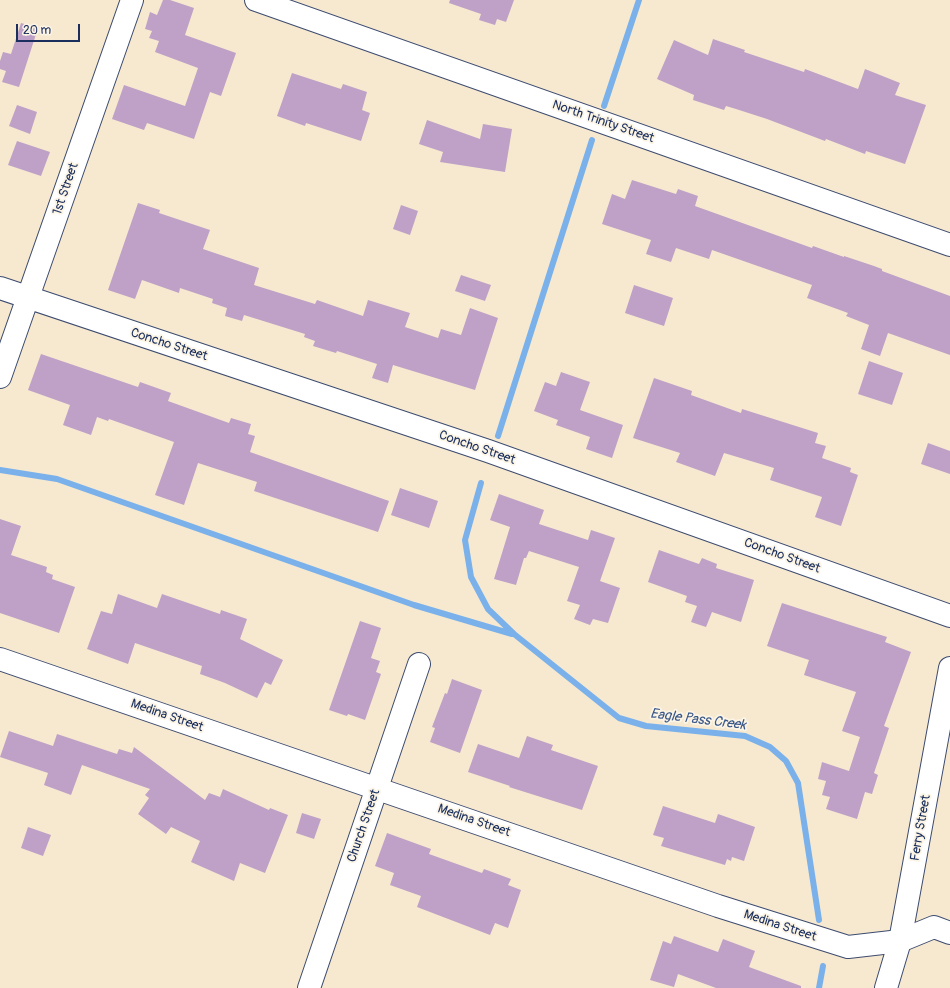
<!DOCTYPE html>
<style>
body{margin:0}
#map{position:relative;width:950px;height:988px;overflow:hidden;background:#f7e9d0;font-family:Pangolin,sans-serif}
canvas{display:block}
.scale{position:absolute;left:16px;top:24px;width:64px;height:18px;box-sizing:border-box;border:2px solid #1b2f5e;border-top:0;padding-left:5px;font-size:12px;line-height:14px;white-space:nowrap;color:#1b2f5e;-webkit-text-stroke:3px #fcf5e5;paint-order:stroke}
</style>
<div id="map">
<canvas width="950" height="988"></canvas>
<div class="scale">20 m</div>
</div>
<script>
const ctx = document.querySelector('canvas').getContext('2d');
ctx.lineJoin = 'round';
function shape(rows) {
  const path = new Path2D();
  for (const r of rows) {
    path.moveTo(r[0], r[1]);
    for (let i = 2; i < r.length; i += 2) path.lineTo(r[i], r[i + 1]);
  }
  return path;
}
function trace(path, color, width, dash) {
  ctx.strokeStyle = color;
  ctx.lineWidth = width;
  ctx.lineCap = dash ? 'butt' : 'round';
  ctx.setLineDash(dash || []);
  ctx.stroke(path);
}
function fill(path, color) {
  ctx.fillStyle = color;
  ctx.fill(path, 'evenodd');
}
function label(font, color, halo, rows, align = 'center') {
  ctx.font = font + ' Pangolin,sans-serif';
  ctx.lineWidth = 3.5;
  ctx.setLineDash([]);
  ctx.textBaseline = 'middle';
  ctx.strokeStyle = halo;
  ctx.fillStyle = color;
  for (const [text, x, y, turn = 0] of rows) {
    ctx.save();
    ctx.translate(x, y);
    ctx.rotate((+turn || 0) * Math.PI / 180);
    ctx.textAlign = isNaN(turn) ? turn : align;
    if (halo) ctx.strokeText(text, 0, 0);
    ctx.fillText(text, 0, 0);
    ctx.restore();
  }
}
trace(shape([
 [604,106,639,0],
 [498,436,592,140],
 [0,470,57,479,414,605,512,634],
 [481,483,465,540,471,577,488,609,514,634,619,718,646,726,745,736,770,747,786,761,798,783,819,920],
 [819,988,823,966]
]), '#7bb1ea', 6);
fill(shape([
 [163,0,170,0,194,8,185,35,236,53,221,96,210,92,194,139,147,123,144,130,112,119,124,85,185,106,198,68,155,52,159,41,149,38,152,31,145,29,150,12,157,15],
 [450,0,514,0,506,22,497,19,495,25,479,20,481,14,449,3],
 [21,23,38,28,19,87,2,82,6,71,0,69,0,61,3,52,11,54],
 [713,39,745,50,744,52,804,72,805,69,858,89,865,69,900,83,895,95,926,105,905,164,866,151,865,154,826,139,825,141,767,119,736,109,726,106,724,110,693,100,694,95,657,79,674,40,708,55],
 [292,73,341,89,343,84,367,92,362,110,370,113,361,141,306,123,305,126,277,116],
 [17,105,37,112,30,134,9,126],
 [427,120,480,139,483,124,512,129,505,172,440,162,443,152,419,144],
 [17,141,50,152,41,176,8,165],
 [632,180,676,194,678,189,698,196,695,206,812,248,813,246,844,257,844,256,874,266,882,269,882,271,950,296,950,355,888,333,880,356,861,349,869,325,846,316,848,313,807,298,812,285,712,250,709,259,676,248,671,262,646,254,651,240,602,224,612,194,625,199],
 [138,203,160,210,159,213,210,230,203,249,259,268,254,285,315,304,317,300,363,316,368,300,410,313,405,327,438,338,441,329,461,335,470,308,498,318,475,390,393,365,388,383,372,378,377,364,337,351,336,353,313,346,315,341,304,337,305,334,244,315,242,321,225,316,227,308,212,303,213,299,180,288,179,293,142,280,135,299,108,290],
 [401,205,418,211,410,235,393,229],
 [461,275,491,285,485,301,455,291],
 [634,285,673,298,664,326,625,313],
 [41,354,138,387,140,382,171,393,168,401,229,423,231,418,251,424,248,434,255,436,250,452,389,501,378,532,254,491,257,482,198,463,184,505,155,495,174,442,109,419,108,421,97,417,91,435,63,425,70,405,28,390],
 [869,361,903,373,892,405,858,394],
 [561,372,590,382,580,410,623,425,612,458,586,449,590,437,556,425,558,420,534,411,545,382,556,386],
 [654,378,692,391,691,395,741,413,742,409,818,433,815,443,826,446,822,458,851,468,850,472,858,475,841,526,815,517,822,497,770,480,774,468,724,453,715,476,676,462,680,453,633,438],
 [928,443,950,451,950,474,921,464],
 [400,488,438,501,429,528,391,515],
 [499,494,544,510,539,524,588,540,591,530,615,538,600,581,620,588,608,623,593,619,590,625,574,619,580,605,567,601,579,567,529,551,526,558,524,558,516,585,494,579,510,527,490,520],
 [0,519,21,526,11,555,47,567,46,572,53,575,52,579,75,587,59,633,0,613],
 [659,550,699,564,702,558,717,564,716,568,754,580,741,622,712,612,706,627,691,622,697,606,685,602,687,596,648,582],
 [118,594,157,608,162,594,220,614,221,610,247,619,240,639,283,660,271,685,265,682,257,698,225,683,200,674,202,666,135,643,128,664,87,649,101,611,112,614],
 [782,603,887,637,885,642,911,652,884,726,889,728,874,773,878,775,872,794,865,792,857,819,826,809,830,797,822,795,826,781,818,779,822,762,849,771,860,737,842,731,856,692,804,675,809,660,767,646],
 [360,621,381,628,371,658,380,661,376,672,381,674,365,720,348,714,347,716,329,710],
 [452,679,482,690,460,753,430,742,435,728,432,727,445,693,447,694],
 [9,731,53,746,57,734,117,754,119,749,132,753,134,747,205,800,209,793,220,797,223,789,269,810,270,808,288,815,265,873,240,863,234,881,191,862,200,841,171,827,166,834,138,814,149,798,145,795,150,789,82,765,71,795,44,785,48,773,0,757],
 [527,736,553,745,551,750,598,766,582,810,509,787,510,786,468,772,478,744,519,758],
 [663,806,715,823,718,814,755,827,744,861,732,857,731,861,727,859,725,865,661,846,664,838,653,835],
 [302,813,321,819,314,839,296,833],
 [28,827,51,835,43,856,21,848],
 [387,833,431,849,429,854,482,873,484,869,511,879,508,885,521,890,508,928,495,923,490,935,417,907,421,896,390,885,394,873,375,866],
 [674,936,718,952,723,939,755,951,749,967,801,986,801,988,716,988,678,974,674,987,650,980,663,941,671,944]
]), '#bfa1c7');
const minor = shape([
 [256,0,950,245],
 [0,288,488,451,950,616],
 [0,377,132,0],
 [0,659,718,906,848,947,900,941,934,927,950,933],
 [309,988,419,664]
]);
const tertiary = shape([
 [886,988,900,941,950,668]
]);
trace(minor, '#3c4b6f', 24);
trace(tertiary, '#3c4b6f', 24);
trace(minor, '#fff', 22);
trace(tertiary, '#fff', 22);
label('13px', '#1b2f5e', '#fcf5e5', [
 ["North Trinity Street",603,122,19],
 ["1st Street",66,189,-71],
 ["Concho Street",169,345,18],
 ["Concho Street",477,448,19],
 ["Concho Street",782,556,20],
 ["Medina Street",167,716,19],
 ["Medina Street",474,821,19],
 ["Church Street",364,826,-71],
 ["Ferry Street",921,828,-80],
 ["Medina Street",780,926,18]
]);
label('italic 14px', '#385688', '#fcf5e5', [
 ["Eagle Pass Creek",698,720,7]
]);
</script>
